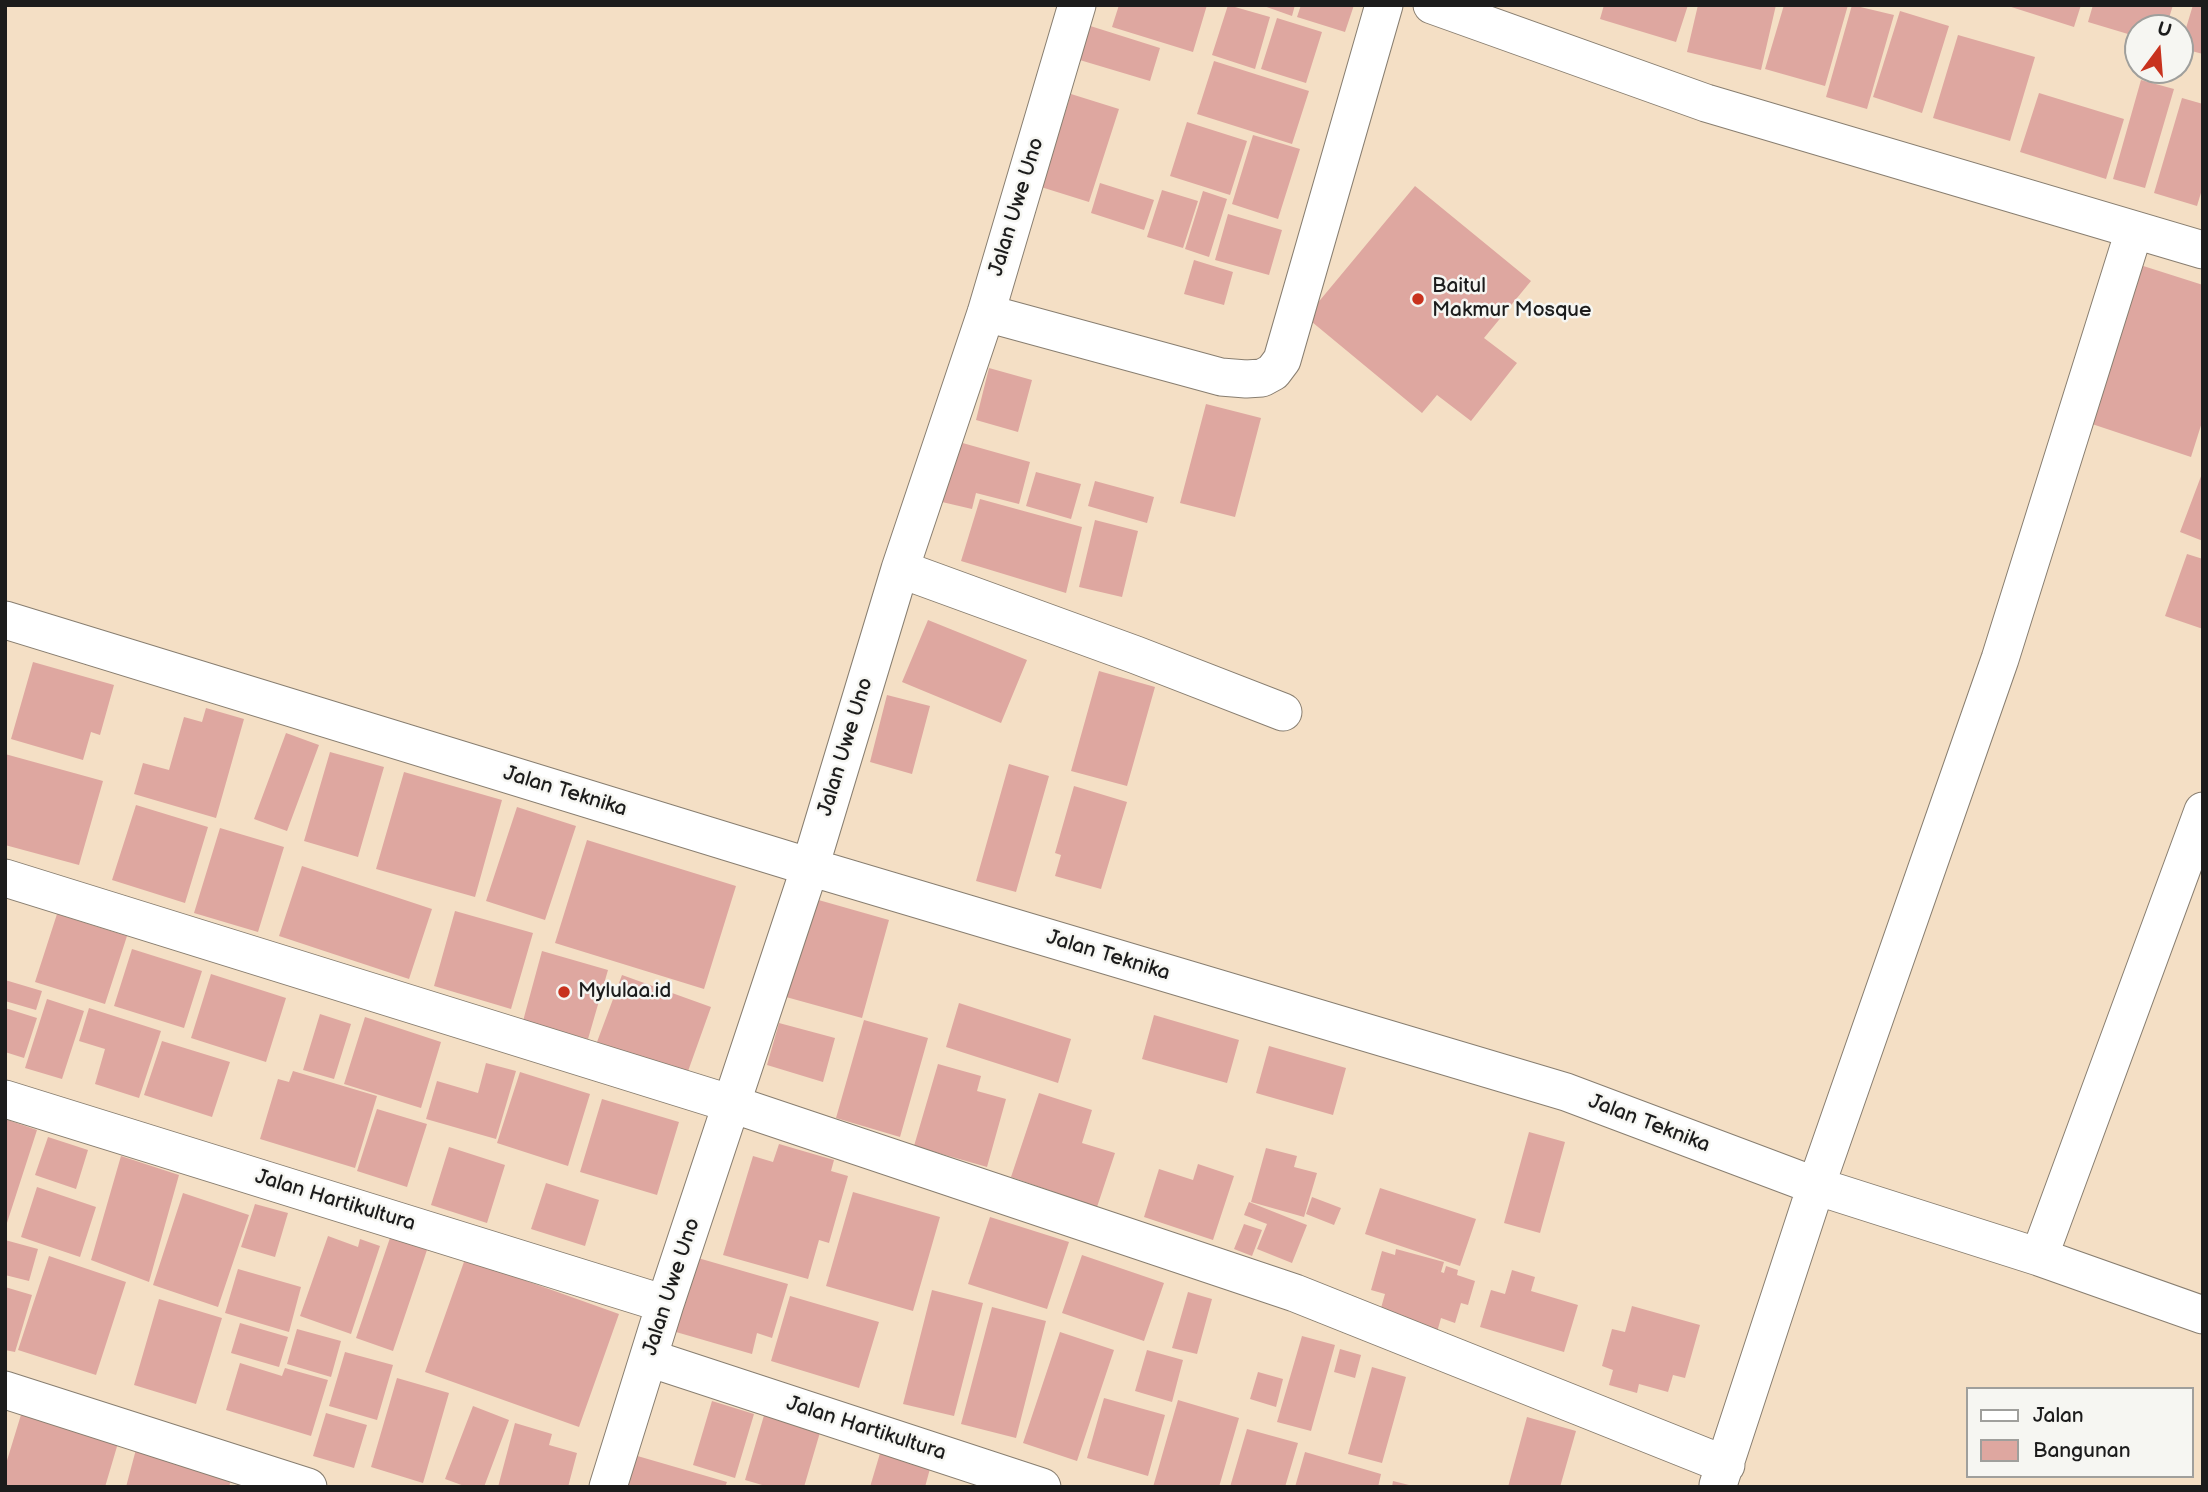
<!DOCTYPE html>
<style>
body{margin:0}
#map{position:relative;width:2208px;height:1492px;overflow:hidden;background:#f4dfc5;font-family:"Balsamiq Sans",sans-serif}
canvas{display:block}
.frame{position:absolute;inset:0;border:7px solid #1c1c1c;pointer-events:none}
.legend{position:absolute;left:1966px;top:1387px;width:228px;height:91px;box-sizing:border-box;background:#f6f6f2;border:2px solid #9f9f9c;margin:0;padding:9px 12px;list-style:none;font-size:21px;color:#1c1c1c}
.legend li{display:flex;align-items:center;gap:14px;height:35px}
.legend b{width:35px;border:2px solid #9f9f9c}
.north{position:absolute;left:2124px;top:14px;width:70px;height:70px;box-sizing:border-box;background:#f6f6f2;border:2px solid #9f9f9c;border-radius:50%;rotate:16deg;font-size:19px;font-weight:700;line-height:28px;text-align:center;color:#1c1c1c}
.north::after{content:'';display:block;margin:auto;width:24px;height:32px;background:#c8321e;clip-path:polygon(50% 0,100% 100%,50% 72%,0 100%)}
</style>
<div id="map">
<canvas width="2208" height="1492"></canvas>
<div class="frame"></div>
<ul class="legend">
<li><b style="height:9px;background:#fff"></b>Jalan</li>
<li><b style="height:19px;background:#dea7a0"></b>Bangunan</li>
</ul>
<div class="north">U</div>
</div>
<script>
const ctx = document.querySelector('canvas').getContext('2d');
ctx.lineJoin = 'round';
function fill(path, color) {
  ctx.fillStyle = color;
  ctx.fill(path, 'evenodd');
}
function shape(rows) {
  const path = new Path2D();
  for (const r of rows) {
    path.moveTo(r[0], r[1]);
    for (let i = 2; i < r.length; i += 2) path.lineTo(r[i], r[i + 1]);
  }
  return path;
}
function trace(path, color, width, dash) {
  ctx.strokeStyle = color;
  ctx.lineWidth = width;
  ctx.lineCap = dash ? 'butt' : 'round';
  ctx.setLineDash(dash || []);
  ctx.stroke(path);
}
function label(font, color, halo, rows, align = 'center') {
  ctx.font = font + ' "Balsamiq Sans",sans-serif';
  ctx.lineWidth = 5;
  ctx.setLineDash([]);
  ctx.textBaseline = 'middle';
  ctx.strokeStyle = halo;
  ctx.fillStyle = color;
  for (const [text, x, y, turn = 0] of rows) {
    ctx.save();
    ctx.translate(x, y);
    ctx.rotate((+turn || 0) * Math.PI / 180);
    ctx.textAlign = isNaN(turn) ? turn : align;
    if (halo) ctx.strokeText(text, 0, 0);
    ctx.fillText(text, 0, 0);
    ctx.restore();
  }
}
fill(shape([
 [1119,5,1207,5,1193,52,1112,27],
 [1228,5,1270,17,1255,69,1212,55],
 [1261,5,1295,5,1292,16],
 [1301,5,1354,5,1345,32,1297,17],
 [1604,5,1688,5,1676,42,1600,19],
 [1698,5,1776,5,1761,70,1687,52],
 [1784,5,1848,5,1825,86,1765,69],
 [1852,5,1894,15,1867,109,1826,97],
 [2005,5,2081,5,2074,27],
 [2093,5,2173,5,2166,28,2138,28,2138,37,2088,22],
 [2193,5,2203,5,2203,54,2180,48],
 [1900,11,1949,26,1922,113,1873,97],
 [1277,18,1322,32,1306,83,1261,69],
 [1084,24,1160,48,1150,81,1073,58],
 [1958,35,2035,57,2010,141,1933,118],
 [1214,61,1309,91,1292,144,1197,114],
 [2141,80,2174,89,2145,188,2113,179],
 [2039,93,2124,119,2106,179,2020,152],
 [1071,94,1119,109,1089,202,1041,187],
 [2182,98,2203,104,2203,186,2197,206,2154,193],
 [1187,122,1247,141,1230,195,1170,176],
 [1253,135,1300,149,1278,219,1232,204],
 [1100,183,1154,200,1144,230,1091,213],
 [1415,186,1531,281,1484,338,1517,363,1471,421,1437,395,1422,413,1306,317],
 [1162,190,1198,201,1183,248,1147,237],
 [1203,191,1227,199,1209,257,1185,249],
 [1228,214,1282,230,1269,275,1215,260],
 [1194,260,1233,272,1224,305,1184,294],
 [2137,264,2203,285,2203,419,2191,457,2086,422],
 [989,368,1032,380,1018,432,976,420],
 [1206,404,1261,418,1235,517,1180,503],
 [959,442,1030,462,1019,504,976,493,972,509,942,502],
 [2203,471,2203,541,2180,532],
 [1036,472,1081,484,1071,519,1026,506],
 [1095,481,1154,497,1147,523,1088,506],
 [980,499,1082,527,1066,593,961,561],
 [1095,520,1138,531,1122,597,1079,587],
 [2187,554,2203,559,2203,629,2165,616],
 [928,620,1027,660,1001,723,902,682],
 [33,662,114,685,100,735,91,732,83,760,11,739],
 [1099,671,1155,687,1127,786,1071,771],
 [887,695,930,706,912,774,870,762],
 [206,708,244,719,216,818,134,794,143,763,169,770,184,717,202,722],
 [286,733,319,745,287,831,254,819],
 [330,752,384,767,358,857,304,841],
 [5,754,103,781,79,865,5,845],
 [1009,764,1049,776,1016,892,976,881],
 [404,772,502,800,475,897,376,869],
 [1074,786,1127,802,1101,889,1055,876,1061,855,1055,853],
 [136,805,208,827,185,903,112,880],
 [517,807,576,826,545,920,486,901],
 [220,828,284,847,258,932,194,913],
 [587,840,736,886,704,989,555,943],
 [302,866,432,909,409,979,279,936],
 [815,899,889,920,862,1018,786,997],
 [455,911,533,933,511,1009,434,986],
 [57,914,127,936,105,1004,35,982],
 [132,949,202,971,184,1028,114,1006],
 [542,951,608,970,588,1039,523,1021],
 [211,974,286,998,266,1062,191,1038],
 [622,975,711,1007,687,1074,597,1042],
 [5,980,42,991,36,1010,5,1001],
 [47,999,84,1011,62,1079,25,1068],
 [959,1003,1071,1039,1058,1083,946,1047],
 [5,1008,37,1018,24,1058,5,1052],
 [89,1008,161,1031,139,1098,95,1084,105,1049,79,1041],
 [320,1014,351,1024,334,1079,303,1070],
 [1154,1015,1239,1040,1227,1083,1142,1059],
 [365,1017,441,1042,421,1108,344,1084],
 [864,1020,928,1038,900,1137,836,1118],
 [779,1023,835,1038,823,1082,767,1065],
 [162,1041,230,1062,212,1117,144,1095],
 [1269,1046,1346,1068,1333,1115,1256,1093],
 [486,1063,516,1071,496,1139,426,1119,437,1081,478,1093],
 [938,1064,981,1076,977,1091,1006,1099,987,1167,914,1146],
 [293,1071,377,1096,355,1168,260,1139,278,1079,289,1082],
 [520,1072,590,1094,568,1166,497,1143],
 [1039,1093,1092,1110,1082,1143,1115,1153,1097,1207,1011,1177],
 [602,1099,679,1122,657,1195,580,1172],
 [377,1109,427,1124,407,1187,357,1171],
 [5,1119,37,1130,6,1226,5,1226],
 [1529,1132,1565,1142,1540,1233,1504,1223],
 [48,1137,88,1150,76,1189,35,1175],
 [779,1144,834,1160,831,1171,848,1176,829,1243,819,1240,808,1279,723,1255,753,1156,773,1162],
 [449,1147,505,1165,487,1223,431,1205],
 [1266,1148,1297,1156,1294,1167,1317,1173,1304,1217,1251,1202],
 [121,1156,179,1175,149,1282,91,1260],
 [1198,1164,1234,1176,1213,1240,1144,1217,1159,1169,1193,1180],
 [546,1183,599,1200,585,1246,531,1229],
 [37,1187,96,1207,80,1257,21,1237],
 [1380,1188,1476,1219,1460,1266,1365,1234],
 [853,1192,940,1217,913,1311,826,1286],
 [183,1193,249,1215,218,1307,153,1285],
 [1312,1197,1341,1208,1334,1225,1306,1214],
 [1249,1202,1307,1225,1292,1263,1257,1249,1267,1224,1244,1215],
 [255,1204,288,1213,275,1257,241,1247],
 [990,1217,1069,1242,1047,1309,968,1284],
 [1244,1224,1262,1230,1252,1256,1234,1249],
 [392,1232,429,1244,393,1351,356,1338],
 [328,1236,358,1247,360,1239,380,1246,351,1334,300,1316],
 [5,1240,38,1249,29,1281,5,1275],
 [1396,1249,1444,1262,1441,1272,1444,1273,1446,1266,1458,1270,1457,1275,1475,1281,1468,1305,1461,1303,1455,1323,1441,1318,1437,1332,1379,1315,1385,1294,1371,1290,1382,1251,1395,1255],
 [1082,1255,1164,1283,1144,1341,1062,1313],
 [49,1256,126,1282,96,1375,18,1350],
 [698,1258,788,1284,772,1338,757,1333,752,1354,676,1332],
 [465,1259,619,1314,579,1427,425,1372],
 [238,1269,301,1287,289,1332,225,1313],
 [1512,1270,1535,1277,1531,1291,1578,1305,1564,1352,1480,1327,1491,1290,1505,1294],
 [5,1287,32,1295,15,1352,5,1350],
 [932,1290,983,1303,954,1416,903,1404],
 [1188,1292,1212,1299,1197,1354,1172,1348],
 [790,1296,879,1322,859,1388,771,1361],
 [159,1299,222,1318,196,1404,134,1385],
 [1632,1306,1700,1325,1685,1378,1673,1375,1668,1392,1639,1384,1637,1393,1609,1385,1613,1370,1602,1366,1612,1329,1625,1332],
 [992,1307,1046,1321,1016,1438,961,1424],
 [240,1323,288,1337,279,1367,231,1353],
 [297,1329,341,1341,331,1377,287,1364],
 [1060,1332,1114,1350,1077,1461,1023,1443],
 [1302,1336,1335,1345,1311,1431,1277,1422],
 [1340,1349,1361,1355,1355,1378,1334,1372],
 [1147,1350,1183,1360,1172,1402,1135,1391],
 [345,1352,393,1365,377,1420,329,1406],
 [240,1363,282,1376,285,1368,328,1380,311,1436,226,1410],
 [1372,1367,1406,1377,1382,1463,1348,1454],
 [1258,1372,1283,1379,1276,1407,1250,1399],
 [397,1378,449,1393,423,1483,371,1467],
 [1104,1398,1165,1415,1148,1476,1087,1458],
 [1178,1400,1239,1418,1219,1487,1153,1487],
 [712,1401,754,1414,735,1478,693,1465],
 [24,1405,121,1433,105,1487,5,1487,5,1467],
 [473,1406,509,1420,484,1487,467,1487,445,1479],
 [765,1412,821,1429,804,1487,769,1487,745,1480],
 [326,1413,367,1425,354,1468,313,1456],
 [1527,1417,1576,1431,1560,1487,1508,1487],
 [515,1423,552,1434,549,1445,577,1453,568,1487,498,1487],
 [1247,1429,1298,1443,1285,1487,1230,1487],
 [139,1438,235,1465,229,1487,126,1487],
 [881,1450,931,1465,925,1487,870,1487],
 [1305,1452,1381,1474,1378,1487,1295,1487],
 [634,1455,727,1482,725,1487,625,1487],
 [1393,1481,1413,1486,1413,1487,1392,1487]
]), '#dea7a0');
const street = shape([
 [1432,5,1706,103,2203,250],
 [986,313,1221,377,1246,379,1262,378,1273,372,1282,360,1384,5],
 [900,569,1136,655,1283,712],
 [5,620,810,867,1566,1092,1816,1186,2039,1257,2203,1315],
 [5,878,732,1104,1295,1293,1726,1465],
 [5,1099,665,1304],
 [2039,1257,2203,811],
 [649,1358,1042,1487],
 [5,1390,308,1487],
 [1718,1485,1816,1186,2000,659,2134,231],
 [608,1487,665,1304,810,867,900,569,986,313,1077,5]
]);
trace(street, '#887e70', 39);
trace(street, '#fff', 37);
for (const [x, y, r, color] of [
 [1418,299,7,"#c8321e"],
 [564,992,7,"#c8321e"]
]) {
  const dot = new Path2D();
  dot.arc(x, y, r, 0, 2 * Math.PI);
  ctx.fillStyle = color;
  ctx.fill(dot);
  trace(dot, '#f6f6f2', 2.5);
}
label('21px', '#1c1c1c', '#f6f6f2', [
 ["Jalan Uwe Uno",1017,207,-73],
 ["Jalan Uwe Uno",846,747,-73],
 ["Jalan Teknika",565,792,17],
 ["Jalan Teknika",1108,956,17],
 ["Jalan Teknika",1649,1124,21],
 ["Jalan Hartikultura",335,1201,17],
 ["Jalan Uwe Uno",672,1287,-72],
 ["Jalan Hartikultura",866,1429,18]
]);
label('21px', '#1c1c1c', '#f6f6f2', [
 ["Baitul",1432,287],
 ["Makmur Mosque",1432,311],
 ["Mylulaa.id",578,992]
], 'left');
</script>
